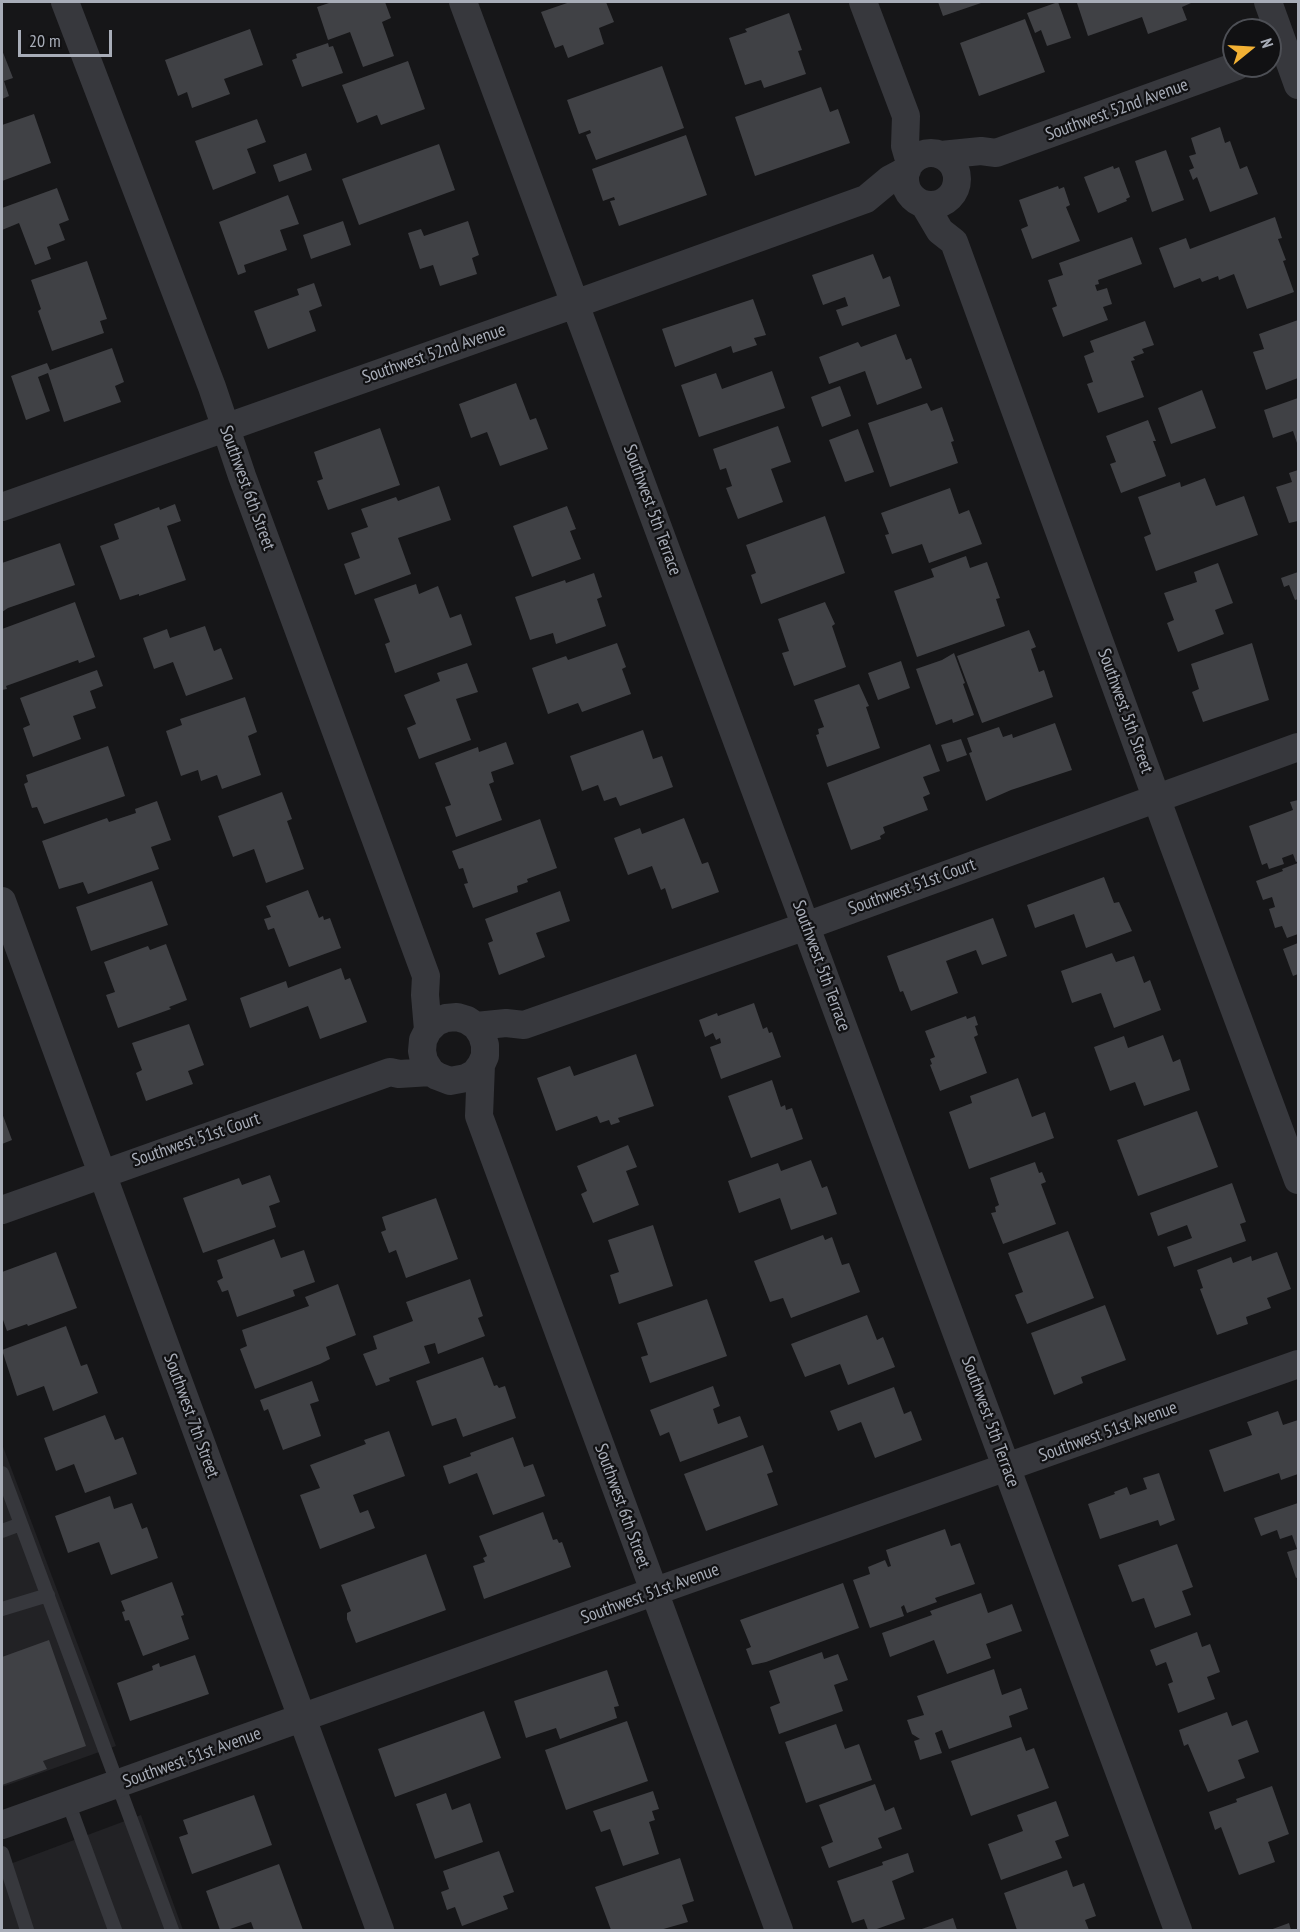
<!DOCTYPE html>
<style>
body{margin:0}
#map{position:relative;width:1300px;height:1932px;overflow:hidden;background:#161618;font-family:"PT Sans Narrow",sans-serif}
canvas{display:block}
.frame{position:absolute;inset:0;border:3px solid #a8adb8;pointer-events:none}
.north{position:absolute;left:1222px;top:18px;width:60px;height:60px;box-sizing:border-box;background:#111113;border:2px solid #4d4f55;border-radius:50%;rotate:72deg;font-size:16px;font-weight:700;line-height:24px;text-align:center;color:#a8adb8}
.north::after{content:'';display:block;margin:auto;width:21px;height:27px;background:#f2b134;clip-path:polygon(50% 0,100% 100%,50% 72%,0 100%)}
.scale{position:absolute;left:18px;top:30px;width:94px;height:27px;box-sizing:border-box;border:3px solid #a8adb8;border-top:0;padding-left:8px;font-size:18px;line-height:21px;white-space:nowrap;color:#a8adb8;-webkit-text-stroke:4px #111113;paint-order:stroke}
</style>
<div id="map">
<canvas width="1300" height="1932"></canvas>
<div class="frame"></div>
<div class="north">N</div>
<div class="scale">20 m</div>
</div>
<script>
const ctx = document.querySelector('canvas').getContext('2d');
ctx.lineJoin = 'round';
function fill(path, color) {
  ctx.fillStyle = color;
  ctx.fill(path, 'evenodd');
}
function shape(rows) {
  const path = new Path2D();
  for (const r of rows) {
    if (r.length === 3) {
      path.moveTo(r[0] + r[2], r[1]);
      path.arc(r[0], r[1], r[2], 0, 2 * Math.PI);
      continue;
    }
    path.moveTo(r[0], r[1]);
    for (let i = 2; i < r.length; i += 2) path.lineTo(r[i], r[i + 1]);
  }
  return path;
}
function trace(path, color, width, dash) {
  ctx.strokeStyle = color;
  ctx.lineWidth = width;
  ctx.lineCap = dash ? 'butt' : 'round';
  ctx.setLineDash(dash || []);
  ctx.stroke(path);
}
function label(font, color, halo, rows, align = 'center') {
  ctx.font = font + ' "PT Sans Narrow",sans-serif';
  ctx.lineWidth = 4.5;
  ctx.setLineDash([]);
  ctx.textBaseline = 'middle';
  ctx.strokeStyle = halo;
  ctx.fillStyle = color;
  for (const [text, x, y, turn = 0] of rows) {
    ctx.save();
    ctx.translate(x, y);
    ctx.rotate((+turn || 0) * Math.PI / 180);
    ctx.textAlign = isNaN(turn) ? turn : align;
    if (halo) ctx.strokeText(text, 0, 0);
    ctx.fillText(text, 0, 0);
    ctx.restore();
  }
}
fill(shape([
 [2,1444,116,1746,2,1787],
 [141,1815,183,1930,2,1930,2,1867]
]), '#222225');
fill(shape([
 [332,2,385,2,391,18,382,22,394,56,363,67,350,32,328,40,317,7],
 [570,2,606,2,614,22,599,28,604,44,568,58,563,45,555,48,541,12],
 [938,2,984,2,943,16],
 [1058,2,1071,38,1047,46,1041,30,1035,33,1027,13],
 [1081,2,1190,2,1191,3,1182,7,1187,20,1148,34,1142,17,1088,36,1077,3],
 [789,13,802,50,798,51,806,74,764,88,761,80,745,85,729,38,747,32,745,29],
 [1025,19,1045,72,979,96,960,43],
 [250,29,263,65,224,79,230,94,192,108,187,92,178,96,165,60],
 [328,43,329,47,333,46,343,73,302,87,292,60,297,58,296,54],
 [2,50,13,78,4,81,9,96,2,99],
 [408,61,425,109,381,125,377,115,357,123,342,85],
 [662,66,684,128,596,160,586,135,591,133,590,130,579,134,567,100],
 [821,87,830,112,838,109,850,143,755,176,735,117],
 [34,114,51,163,2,181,2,125],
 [257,119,266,142,247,149,256,173,213,190,195,141],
 [1220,127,1225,143,1230,141,1240,169,1247,166,1258,194,1210,212,1197,177,1193,180,1189,170,1194,168,1189,156,1196,154,1191,138],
 [686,135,707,195,619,226,610,201,615,200,614,197,603,201,592,169],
 [439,144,455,190,359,225,342,179],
 [1166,150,1184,200,1152,212,1135,161],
 [306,153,312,170,279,182,273,165],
 [1113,166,1114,169,1119,167,1130,197,1126,199,1127,201,1098,213,1084,177],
 [1058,186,1059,189,1064,187,1070,205,1066,207,1080,241,1032,259,1021,229,1028,226,1019,200],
 [57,188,69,220,59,224,65,240,47,247,51,259,35,265,19,223,2,230,2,208],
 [288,195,299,224,280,230,287,250,244,265,246,272,238,275,219,222],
 [1275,217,1282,238,1278,239,1286,260,1283,261,1294,292,1247,309,1234,274,1219,280,1218,276,1202,282,1200,278,1174,288,1159,248,1186,238,1190,249],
 [343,221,351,245,311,259,303,235],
 [468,221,479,255,472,258,477,274,440,286,433,265,420,269,408,233,421,229,424,236],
 [1132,237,1142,264,1098,280,1099,284,1095,285,1097,291,1107,288,1112,304,1103,307,1108,320,1063,337,1052,308,1057,306,1048,280,1063,275,1059,263],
 [873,254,883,279,890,276,900,306,842,326,836,310,848,306,845,297,823,305,812,275],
 [87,261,107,319,100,321,104,333,52,351,38,311,41,309,31,280],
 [314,283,322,306,309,311,316,331,268,349,254,311,299,295,297,289],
 [753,299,766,335,754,338,757,345,733,353,731,346,675,367,662,329],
 [1298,320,1298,378,1266,390,1253,352,1264,349,1259,334],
 [1145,321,1154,345,1142,349,1144,353,1133,357,1135,360,1131,361,1144,397,1098,413,1087,384,1093,382,1084,356,1094,352,1090,341],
 [896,334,906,360,911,358,922,388,877,405,865,371,829,384,819,357,858,342,861,347],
 [112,348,124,382,115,386,121,402,64,422,48,373,38,377,50,411,26,420,11,376,47,363,50,370],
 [772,371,785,408,699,437,681,385,716,373,722,389],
 [516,383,530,420,536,418,548,449,500,466,487,432,471,438,459,404],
 [840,386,851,416,822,427,811,397],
 [1202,390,1216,428,1171,444,1158,408],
 [1298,398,1298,446,1293,431,1273,438,1264,410],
 [927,403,931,411,942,407,954,441,951,442,958,463,890,487,868,423],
 [1148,420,1156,441,1153,441,1166,476,1121,493,1110,464,1116,462,1106,436],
 [778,426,791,462,771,469,783,502,738,519,726,488,732,486,726,468,720,470,713,449],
 [380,428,400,485,328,510,317,481,323,479,314,452],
 [858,429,874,472,845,482,829,440],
 [1298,470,1298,521,1289,523,1276,487,1292,482,1289,473],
 [1205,478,1216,506,1244,496,1258,535,1156,571,1144,537,1151,534,1138,497,1180,482,1181,487],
 [439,486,451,520,398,538,411,574,355,595,344,564,360,558,351,533,368,527,361,509,396,497,398,501],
 [950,488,959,514,969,510,982,544,929,563,922,544,892,554,885,535,889,534,881,513],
 [175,504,181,521,167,526,186,580,139,596,139,594,120,600,100,546,119,539,114,524,159,507,160,510],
 [567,506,576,529,570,531,581,559,532,577,513,526],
 [825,516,845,573,761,604,751,575,756,573,746,545],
 [60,543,75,585,8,608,2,612,2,563],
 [966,556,970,568,987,562,1000,598,996,599,1005,626,917,657,894,591,934,577,931,569],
 [1218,563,1233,603,1215,610,1224,634,1178,652,1167,623,1174,620,1164,593,1197,582,1194,572],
 [1298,572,1298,599,1295,600,1289,585,1284,587,1281,578],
 [594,573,602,597,597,599,606,626,556,644,553,633,530,640,515,597,565,580,566,583],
 [416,584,419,594,438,586,450,618,461,614,472,645,395,673,385,644,390,642,374,599],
 [75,602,95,657,79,663,78,660,6,686,7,689,2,690,2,629],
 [825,602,835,624,832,626,846,667,794,686,782,653,789,651,778,619],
 [205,626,214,651,221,648,233,679,186,696,173,662,154,669,143,638,167,629,170,638],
 [1029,630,1036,647,1031,649,1039,672,1044,670,1053,697,982,723,957,656],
 [617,643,626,667,622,669,631,694,582,712,578,703,548,714,532,668,566,656,568,660],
 [1252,643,1269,700,1203,722,1192,692,1199,689,1191,664],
 [954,653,965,683,963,684,974,715,953,723,952,719,936,725,916,669,942,660],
 [901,661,910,688,878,700,868,673],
 [467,663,478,692,456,699,471,740,419,759,407,728,416,724,404,695,440,681,437,673],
 [97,670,103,686,90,691,96,708,73,716,81,739,33,757,23,728,30,725,20,698],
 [859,684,869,706,866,707,880,748,827,767,816,735,819,734,818,729,824,727,814,700],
 [245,697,257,732,248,736,261,775,222,789,217,775,201,781,198,770,181,776,166,731,182,725,180,719],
 [1055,723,1072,770,1011,790,986,801,969,753,972,752,967,738,999,727,1003,737,1012,734,1013,738],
 [643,730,653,759,662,756,673,787,620,806,616,797,604,801,598,785,582,791,570,756],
 [961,739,967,755,947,762,941,745],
 [506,742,514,764,491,772,494,782,489,784,502,820,456,837,445,807,451,805,435,763,478,747,479,752],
 [930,744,940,771,923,777,930,794,923,797,928,810,883,827,885,833,880,836,881,839,851,850,827,783],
 [108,746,125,796,44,824,37,807,32,808,24,784,28,782,26,775],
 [282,792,292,819,287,821,304,869,266,883,254,849,233,857,218,816],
 [1298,800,1298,861,1296,862,1293,854,1282,858,1284,864,1269,869,1267,863,1262,865,1249,826,1293,810,1290,802],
 [157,801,171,840,151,847,159,869,88,894,83,882,59,889,42,841,107,818,109,822,136,813,135,809],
 [684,818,702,864,708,862,719,892,672,909,665,888,661,890,652,866,628,875,614,838,640,828,642,834],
 [540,819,557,868,527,879,528,882,517,886,518,892,473,908,464,884,468,883,463,868,459,869,452,851],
 [1298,863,1298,934,1287,938,1282,926,1275,928,1269,909,1275,907,1272,897,1263,900,1256,881,1283,871,1282,869],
 [1104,877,1114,903,1119,902,1132,931,1086,948,1074,914,1035,928,1027,905],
 [152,881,168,925,91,951,76,907],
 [308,890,319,918,323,916,324,920,330,918,341,948,289,967,274,928,268,930,264,919,271,917,266,906],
 [560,891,570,921,536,933,545,957,499,975,488,943,493,941,485,919],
 [993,918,1007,956,982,965,976,950,946,961,958,993,911,1011,903,991,900,992,887,956],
 [1298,943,1298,974,1293,976,1283,949],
 [166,944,187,1000,169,1007,171,1009,118,1028,106,995,115,992,104,962,148,946,150,950],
 [1112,953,1116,962,1134,956,1144,983,1150,980,1161,1010,1114,1028,1101,993,1072,1003,1061,971],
 [341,968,345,980,350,978,367,1022,320,1039,308,1006,250,1028,240,998,286,981,288,988],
 [754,1003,763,1029,767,1027,769,1033,772,1032,781,1057,721,1079,710,1047,721,1043,720,1038,716,1040,713,1033,705,1037,699,1020,717,1013,718,1016],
 [966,1016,967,1019,975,1016,978,1025,975,1026,978,1035,974,1037,987,1073,940,1091,930,1065,932,1064,930,1059,935,1057,925,1031],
 [189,1024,204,1065,188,1071,193,1084,146,1101,136,1073,142,1070,132,1043],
 [1163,1035,1173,1062,1180,1059,1190,1090,1144,1106,1135,1082,1110,1091,1094,1047,1124,1036,1128,1048],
 [636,1054,654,1106,618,1118,620,1122,611,1125,609,1120,600,1123,597,1116,556,1131,537,1078,570,1066,574,1076],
 [1018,1078,1032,1117,1045,1112,1054,1138,969,1169,949,1112,972,1103,970,1096],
 [772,1080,781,1107,785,1105,786,1110,792,1108,803,1139,751,1158,728,1096],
 [1197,1111,1218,1167,1138,1196,1117,1140],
 [2,1113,12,1140,2,1144],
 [628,1145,637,1167,626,1171,639,1205,593,1223,581,1194,587,1191,577,1166],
 [811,1160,822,1188,827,1186,837,1214,791,1230,780,1198,739,1213,728,1181,778,1163,781,1171],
 [1035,1162,1039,1173,1042,1172,1046,1182,1041,1184,1056,1224,1003,1244,991,1213,996,1212,995,1207,999,1205,990,1178],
 [270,1175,280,1202,269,1206,276,1227,203,1253,183,1198,239,1178,242,1185],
 [1232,1183,1246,1222,1240,1224,1246,1241,1174,1267,1167,1247,1192,1238,1187,1225,1158,1236,1150,1213],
 [436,1198,458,1259,406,1278,396,1250,389,1253,381,1232,386,1230,382,1217],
 [653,1225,673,1286,619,1304,610,1275,619,1272,608,1240],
 [1068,1231,1094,1298,1027,1324,1015,1295,1023,1292,1008,1253],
 [823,1235,825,1240,832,1237,842,1265,849,1263,860,1292,791,1318,783,1298,770,1302,754,1261],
 [274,1239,281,1258,304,1250,315,1282,293,1290,295,1296,237,1317,228,1290,222,1292,217,1281,223,1278,217,1260],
 [56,1252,77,1308,28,1326,27,1324,7,1331,2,1317,2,1272],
 [1277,1252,1291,1289,1267,1298,1271,1308,1246,1317,1248,1324,1217,1335,1200,1289,1203,1288,1197,1270,1231,1257,1233,1263,1251,1256,1252,1261],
 [470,1279,483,1316,478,1318,485,1336,438,1354,435,1343,424,1346,430,1363,389,1378,390,1381,376,1386,363,1354,377,1349,373,1336,413,1321,406,1302],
 [338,1284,356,1335,326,1347,330,1359,320,1364,255,1389,240,1349,247,1346,242,1330,309,1306,305,1297],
 [707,1299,727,1356,650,1383,641,1357,648,1355,637,1323],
 [1105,1305,1126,1360,1081,1377,1083,1383,1054,1395,1031,1333],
 [867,1315,877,1340,883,1337,895,1367,848,1385,840,1364,805,1377,791,1344],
 [66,1326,81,1366,87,1364,98,1393,53,1411,44,1386,17,1396,2,1350],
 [483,1357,494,1386,497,1385,499,1388,505,1386,516,1418,463,1437,456,1418,432,1426,416,1381],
 [312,1381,319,1401,310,1404,321,1436,283,1450,268,1409,264,1411,260,1400],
 [713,1386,720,1406,713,1409,718,1424,740,1416,748,1437,680,1462,669,1432,660,1436,650,1410],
 [894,1387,904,1414,911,1411,922,1440,875,1458,861,1422,838,1431,830,1411],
 [1278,1411,1283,1425,1298,1420,1298,1474,1281,1480,1279,1473,1224,1492,1209,1450,1252,1435,1247,1422],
 [105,1415,115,1440,123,1437,137,1474,85,1493,74,1464,56,1471,44,1438],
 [389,1431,405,1476,353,1495,360,1513,368,1510,375,1528,320,1549,300,1495,320,1488,310,1465,366,1444,364,1440],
 [513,1437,524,1467,533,1464,545,1496,493,1515,477,1473,449,1484,443,1466,471,1456,470,1453],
 [763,1445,773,1472,767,1474,778,1505,706,1531,684,1474],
 [1159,1473,1175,1520,1160,1526,1158,1520,1100,1539,1088,1504,1115,1494,1114,1492,1127,1487,1130,1495,1147,1489,1143,1478],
 [110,1496,114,1509,132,1503,142,1529,147,1527,158,1558,111,1575,99,1542,68,1553,55,1516],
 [1298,1503,1298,1577,1296,1578,1287,1552,1297,1549,1292,1535,1280,1539,1277,1530,1261,1536,1254,1518],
 [543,1512,553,1540,557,1539,559,1543,562,1542,571,1567,484,1599,473,1566,485,1562,483,1558,487,1556,479,1536],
 [945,1529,951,1546,960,1543,975,1584,935,1598,937,1602,907,1613,904,1605,901,1607,904,1616,870,1628,853,1580,870,1574,868,1567,885,1560,888,1567,891,1566,886,1550],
 [1177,1544,1193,1587,1182,1591,1191,1615,1155,1628,1144,1598,1132,1602,1118,1565],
 [426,1554,446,1610,356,1643,347,1619,347,1613,351,1611,341,1585],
 [172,1582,184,1615,181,1616,189,1639,143,1656,129,1620,125,1621,122,1612,125,1611,121,1601],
 [843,1583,859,1628,766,1662,752,1665,746,1649,751,1647,740,1620],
 [981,1593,988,1613,1012,1604,1022,1631,986,1644,991,1658,947,1674,934,1640,890,1657,882,1633,932,1615,930,1611],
 [1197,1632,1202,1647,1210,1644,1220,1672,1207,1677,1215,1699,1178,1713,1168,1684,1173,1682,1166,1662,1156,1666,1150,1650],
 [49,1640,86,1746,43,1761,47,1769,2,1785,2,1657],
 [822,1652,824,1659,838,1654,848,1680,834,1685,843,1711,779,1734,770,1707,780,1703,769,1671],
 [195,1655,209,1694,130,1721,117,1683,153,1670,152,1666,159,1663,160,1667],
 [994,1669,1002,1695,1021,1688,1028,1709,1009,1716,1012,1727,949,1749,942,1730,935,1733,942,1753,920,1760,914,1741,920,1739,912,1734,907,1720,924,1715,917,1696],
 [607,1670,619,1706,614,1707,617,1718,560,1739,556,1728,526,1738,514,1701],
 [484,1711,501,1758,395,1797,378,1749],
 [1227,1712,1232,1726,1247,1720,1259,1752,1238,1760,1245,1778,1208,1792,1188,1744,1184,1746,1179,1730],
 [627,1721,648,1781,566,1810,545,1750],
 [836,1724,845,1749,859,1744,872,1780,806,1803,785,1742],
 [1021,1737,1026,1751,1034,1748,1049,1788,971,1816,951,1761],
 [875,1784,885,1811,894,1807,902,1829,878,1838,882,1848,829,1868,821,1847,833,1842,819,1805],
 [1272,1786,1289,1834,1268,1842,1275,1862,1239,1875,1221,1827,1215,1830,1209,1812,1237,1802,1236,1799],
 [653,1791,659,1809,652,1811,655,1820,649,1822,659,1854,623,1866,610,1829,601,1832,593,1811],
 [446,1793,452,1810,470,1803,483,1842,435,1859,416,1804],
 [254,1795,272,1845,192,1874,179,1837,188,1834,183,1820],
 [1056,1801,1069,1836,1055,1841,1062,1858,1001,1880,988,1844,1023,1831,1017,1815],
 [499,1851,514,1892,503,1896,508,1909,462,1926,455,1907,447,1910,441,1892,449,1889,443,1871],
 [908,1853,914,1872,892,1881,905,1919,874,1930,868,1930,864,1919,852,1923,837,1881,883,1865,882,1862],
 [680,1858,694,1901,682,1905,688,1922,660,1930,611,1930,595,1887],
 [279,1864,303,1930,254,1930,251,1922,227,1930,220,1930,206,1891],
 [1067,1870,1073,1887,1084,1883,1096,1916,1085,1920,1089,1930,1017,1930,1004,1893],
 [953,1918,957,1930,919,1930],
 [1289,1923,1291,1930,1270,1930]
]), '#404145');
trace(shape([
 [2,1473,21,1524],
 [2,1531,21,1524,172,1930],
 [2,1609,48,1595],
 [68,1802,115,1930],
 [2,1853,27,1930]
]), '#37383d', 14);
trace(shape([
 [65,2,212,387,242,476,426,976,425,995,428,1030],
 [463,2,1178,1930],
 [863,2,906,116,905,146,910,163],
 [1268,2,1298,85],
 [931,179,26],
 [941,155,981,151,996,153,1237,66],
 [924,204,940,231,954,242,1172,841,1298,1180],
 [2,507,575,304,866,199,890,179,907,170],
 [2,901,380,1930],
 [476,1026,506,1023,524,1025,806,926,1298,747],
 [481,1065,475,1073,466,1078,450,1081,437,1076,431,1072,424,1061,422,1051,423,1040,428,1030,436,1022,446,1018,457,1017,467,1020,476,1026,482,1035,485,1045,485,1056,481,1065,479,1116,779,1930],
 [2,1210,390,1072,399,1074,431,1072],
 [2,1825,653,1592,1298,1364]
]), '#37383d', 28);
label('18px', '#a8adb8', '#111113', [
 ["Southwest 52nd Avenue",1117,110,-20],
 ["Southwest 52nd Avenue",434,354,-19],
 ["Southwest 6th Street",247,488,70],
 ["Southwest 5th Terrace",652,510,70],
 ["Southwest 5th Street",1125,711,70],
 ["Southwest 51st Court",912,887,-20],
 ["Southwest 5th Terrace",821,966,70],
 ["Southwest 51st Court",196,1140,-19],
 ["Southwest 7th Street",191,1416,70],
 ["Southwest 5th Terrace",990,1422,70],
 ["Southwest 51st Avenue",1108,1432,-20],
 ["Southwest 6th Street",622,1506,70],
 ["Southwest 51st Avenue",650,1594,-20],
 ["Southwest 51st Avenue",192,1758,-20]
]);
</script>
